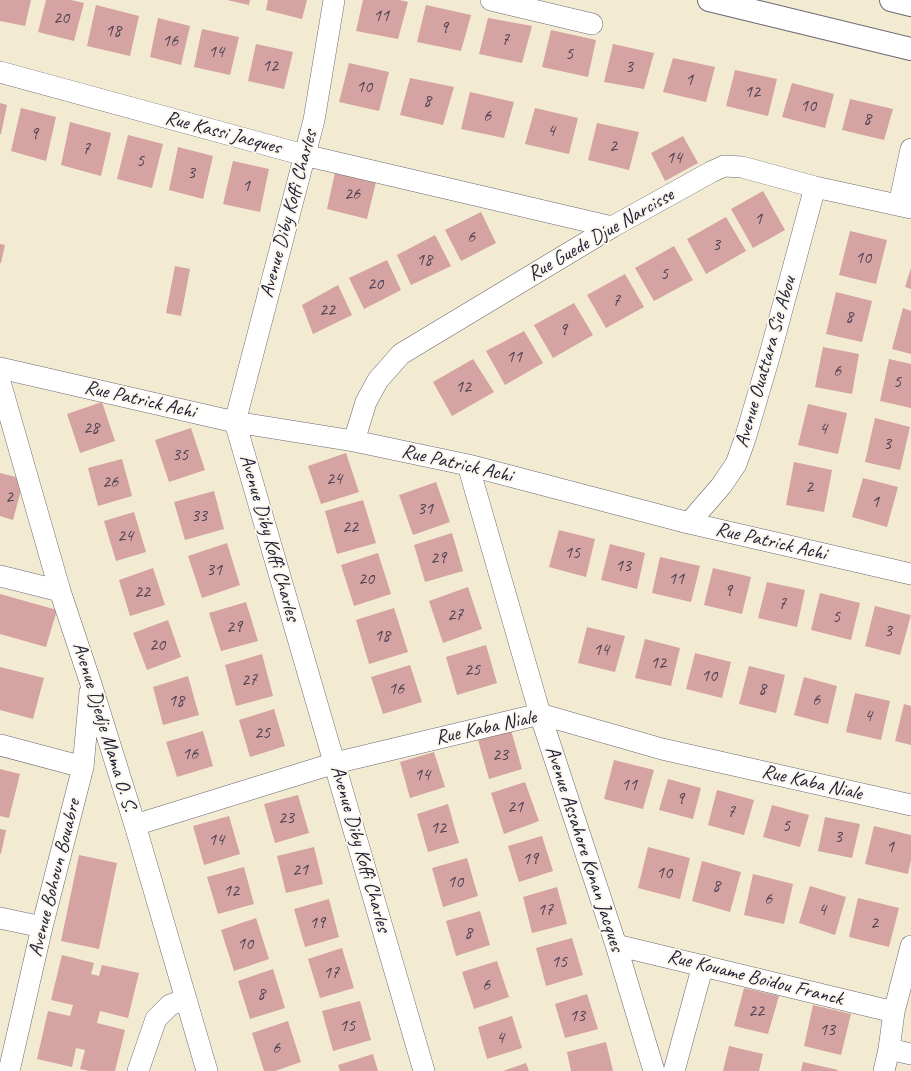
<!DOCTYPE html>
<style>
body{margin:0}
canvas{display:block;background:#f3ead2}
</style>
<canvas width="911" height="1071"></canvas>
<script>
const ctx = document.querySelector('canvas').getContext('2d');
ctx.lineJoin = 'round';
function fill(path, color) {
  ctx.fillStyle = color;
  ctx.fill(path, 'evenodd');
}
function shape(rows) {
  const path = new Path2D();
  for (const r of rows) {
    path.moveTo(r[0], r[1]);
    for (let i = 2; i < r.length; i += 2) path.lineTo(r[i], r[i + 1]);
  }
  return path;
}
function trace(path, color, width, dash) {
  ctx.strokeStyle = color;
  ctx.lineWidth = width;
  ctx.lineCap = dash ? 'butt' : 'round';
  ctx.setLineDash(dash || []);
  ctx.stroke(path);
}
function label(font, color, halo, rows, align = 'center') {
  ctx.font = font + ' Caveat,sans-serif';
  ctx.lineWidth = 4;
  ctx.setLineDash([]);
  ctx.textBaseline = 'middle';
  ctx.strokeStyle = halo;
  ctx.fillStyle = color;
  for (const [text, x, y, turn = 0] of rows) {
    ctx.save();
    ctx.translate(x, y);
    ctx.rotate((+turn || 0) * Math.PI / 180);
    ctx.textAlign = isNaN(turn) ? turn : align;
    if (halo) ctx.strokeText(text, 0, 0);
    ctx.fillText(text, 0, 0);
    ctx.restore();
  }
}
fill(shape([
 [0,0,31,0,25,26,0,21],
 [46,0,71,0,84,3,74,41,38,32],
 [227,0,250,0,249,5],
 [268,0,307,0,302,19,266,10],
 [363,0,399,0,408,2,398,39,356,31],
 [96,5,139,16,130,56,87,46],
 [426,5,471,15,461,51,417,42],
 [158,18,190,26,181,65,150,57],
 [488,18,532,26,522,63,479,54],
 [202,29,239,37,230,75,194,67],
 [551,30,596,40,588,77,542,67],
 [256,44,293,52,284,89,248,81],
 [613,44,654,53,644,89,604,82],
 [673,58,715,67,706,102,663,92],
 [349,63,389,72,379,111,339,102],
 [735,70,777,79,768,116,726,106],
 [410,78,454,87,443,125,400,115],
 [792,83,834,94,825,128,782,117],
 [470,92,514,102,504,138,461,129],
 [850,99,893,109,884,140,842,130],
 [0,103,7,105,1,134,0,134],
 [21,108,56,117,46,161,11,151],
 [535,108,578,118,569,154,525,144],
 [70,122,111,133,101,176,61,165],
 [597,123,639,132,629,170,588,160],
 [128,135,163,144,152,188,117,179],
 [683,136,698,163,665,181,651,153],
 [178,147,213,156,203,199,169,190],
 [233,161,269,169,260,212,223,204],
 [336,168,377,178,367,219,327,209],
 [763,191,785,230,753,248,731,209],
 [481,212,496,243,461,261,445,230],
 [726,217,746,251,706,274,687,239],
 [850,231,887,240,876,284,839,275],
 [435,235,451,266,411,285,397,255],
 [0,244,5,245,1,263,0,263],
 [674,246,693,280,654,301,635,268],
 [387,260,401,290,364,309,349,278],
 [175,266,190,269,181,316,166,313],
 [911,268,911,289,905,287],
 [625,274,644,307,606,328,587,295],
 [338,285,352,315,313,334,302,305],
 [836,292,872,301,862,342,826,334],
 [574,303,593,335,553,358,534,325],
 [903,308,911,311,911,354,892,349],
 [524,331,543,363,505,385,486,351],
 [823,347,859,354,852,394,815,387],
 [473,359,494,392,452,416,433,382],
 [889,359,911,364,911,408,880,401],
 [102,402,115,441,80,453,67,414],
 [808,404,847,413,838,454,798,445],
 [875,418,910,427,900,470,865,462],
 [191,428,205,470,169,482,155,440],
 [346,453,359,492,321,504,308,466],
 [122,459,132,496,98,506,88,468],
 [794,462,832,470,824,512,786,505],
 [0,473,24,479,13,520,0,516],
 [863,478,898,487,887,527,852,517],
 [436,482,450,522,413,535,399,495],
 [214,491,224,529,185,540,174,502],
 [363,500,376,543,337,554,325,511],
 [134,512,146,552,116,561,104,521],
 [559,530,595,539,586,577,549,567],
 [452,533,463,571,425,582,414,545],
 [227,543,240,585,202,598,188,556],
 [610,544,645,553,637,589,601,580],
 [378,553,391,594,354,606,341,565],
 [660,557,700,566,691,602,652,593],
 [153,568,165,605,130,616,119,580],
 [713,568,751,577,742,614,704,605],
 [767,582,805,590,797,627,758,618],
 [468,587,482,629,443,643,429,601],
 [820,593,860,603,851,640,811,630],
 [0,594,57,610,46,647,0,634],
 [246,602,258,641,221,651,209,613],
 [875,606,911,615,900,655,865,646],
 [394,608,408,652,369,664,356,620],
 [168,620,181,657,147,670,133,633],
 [587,627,625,636,615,672,578,663],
 [645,639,680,648,671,686,635,678],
 [486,645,497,683,457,695,446,657],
 [695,653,731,662,722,698,686,689],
 [262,654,273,696,236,706,225,665],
 [410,665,422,702,383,714,371,677],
 [749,666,785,675,776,713,739,704],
 [0,667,44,678,33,719,0,710],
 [188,676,199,715,163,725,153,687],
 [804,677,837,686,828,724,794,715],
 [855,693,890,701,881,740,846,732],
 [904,704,911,706,911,745,895,741],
 [274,709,285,746,250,757,239,720],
 [511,730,522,769,489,779,478,740],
 [203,731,213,766,177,777,166,742],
 [434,752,445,787,410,798,400,762],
 [614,760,654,770,643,809,604,799],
 [0,769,20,774,9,818,0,816],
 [668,779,701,788,693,819,659,810],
 [525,782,539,821,504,834,491,793],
 [717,790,754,800,744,835,708,825],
 [298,795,309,833,275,843,264,804],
 [448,804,459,843,428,852,417,814],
 [772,805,809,815,800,847,763,837],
 [229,816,240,854,204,865,193,826],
 [825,817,860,824,852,858,818,851],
 [874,826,911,835,911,860,908,874,865,864],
 [0,829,6,830,1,854,0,853],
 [542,836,553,871,519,882,508,846],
 [314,847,323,884,286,893,277,856],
 [648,847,690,858,680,899,638,888],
 [79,855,117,863,99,949,61,941],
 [467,858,478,896,443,907,432,868],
 [702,861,741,872,730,912,692,901],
 [244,867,254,904,218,914,207,877],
 [753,874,793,884,784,924,744,915],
 [810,886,846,897,835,935,799,923],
 [557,887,567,924,532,933,523,897],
 [858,898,899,908,889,947,849,937],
 [329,899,339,937,305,947,294,909],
 [480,911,490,945,456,956,446,921],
 [256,918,269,959,234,971,221,930],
 [572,938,583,975,546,986,536,948],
 [342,948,354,988,320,998,308,959],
 [62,955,94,963,91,974,99,976,102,965,139,973,128,1018,100,1011,97,1023,125,1030,115,1071,89,1071,80,1069,85,1050,76,1048,72,1067,37,1059,48,1011,70,1016,73,1005,51,1000],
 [497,961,509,997,474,1009,462,972],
 [273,969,285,1008,250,1019,238,981],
 [744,988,779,996,768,1034,734,1026],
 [587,994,598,1029,565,1038,555,1004],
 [360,1001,371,1040,333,1051,322,1011],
 [813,1005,851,1014,841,1055,804,1046],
 [512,1016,522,1048,487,1059,478,1027],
 [288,1021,301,1062,275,1071,264,1071,252,1033],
 [606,1042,613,1071,571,1071,567,1052],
 [729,1046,763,1054,759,1071,723,1071],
 [373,1054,378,1071,340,1071,338,1065],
 [803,1062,838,1070,838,1071,801,1071],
 [526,1063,529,1071,503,1071]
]), '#d5a3a2');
const minor = shape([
 [334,0,314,120,235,422,424,1071],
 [491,0,592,24],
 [0,72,304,155,612,227],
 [899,205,911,149],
 [0,368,235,422,354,441,468,465,689,523,911,574],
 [0,382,60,591,91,684,135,825,207,1071],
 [354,441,366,402,378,380,401,354,612,227,711,172,724,166,742,167,815,187,911,208],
 [468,465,540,714,616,945,654,1071],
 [689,523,721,486,736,464,745,439,770,354,815,187],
 [0,576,60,591],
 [0,745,83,767],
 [135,825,335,763,540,714,662,749,911,805],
 [0,918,42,927],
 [616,945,894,1012],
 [889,1049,911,1054],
 [9,1071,42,927,83,767,90,692],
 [138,1071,156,1019,170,1005,186,999],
 [674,1071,703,965],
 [884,1071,889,1049,894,1012,911,946]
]);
const tertiary = shape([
 [709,0,911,49],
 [891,0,911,5]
]);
trace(minor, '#6b6870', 22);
trace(tertiary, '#6b6870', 24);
trace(minor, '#fff', 21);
trace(tertiary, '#fff', 22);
label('18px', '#4f4255', null, [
 ["11",381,16],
 ["20",61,18],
 ["9",444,28],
 ["18",113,31],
 ["7",505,40],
 ["16",170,41],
 ["14",216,52],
 ["5",569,54],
 ["12",270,66],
 ["3",629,67],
 ["1",689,80],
 ["10",364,87],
 ["12",752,92],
 ["8",427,101],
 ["10",808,106],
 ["6",487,116],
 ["8",867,119],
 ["4",551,131],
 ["9",34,134],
 ["2",613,146],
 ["7",86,149],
 ["14",674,158],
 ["5",140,161],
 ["3",191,173],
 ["1",246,186],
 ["26",352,194],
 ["1",758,219],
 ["6",471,237],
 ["3",716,245],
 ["10",863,258],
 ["18",424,260],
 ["5",664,274],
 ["20",375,284],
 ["7",616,301],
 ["22",327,310],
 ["8",849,317],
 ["9",563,330],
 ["11",514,357],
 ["6",837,371],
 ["5",897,382],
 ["12",463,387],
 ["28",91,428],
 ["4",823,429],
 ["3",887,444],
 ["35",180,455],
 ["24",334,479],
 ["26",110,482],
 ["2",809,487],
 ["2",9,497],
 ["1",875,502],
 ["31",425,509],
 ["33",199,516],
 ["22",350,527],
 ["24",125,536],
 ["15",572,553],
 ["29",438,558],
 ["13",623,566],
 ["31",214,570],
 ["20",366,579],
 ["11",676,579],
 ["9",728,591],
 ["22",142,592],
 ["7",782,604],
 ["27",455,615],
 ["5",836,617],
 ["29",234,627],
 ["3",888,631],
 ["18",382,636],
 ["20",157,645],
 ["14",601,650],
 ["12",658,663],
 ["25",472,670],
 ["10",709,676],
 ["27",249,680],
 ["16",396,689],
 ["8",762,689],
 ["6",816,700],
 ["18",176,701],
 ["4",868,716],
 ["25",262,733],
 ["16",190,754],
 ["23",500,755],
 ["14",422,775],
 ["11",629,785],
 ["9",680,799],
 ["21",515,807],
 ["7",731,812],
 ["23",286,818],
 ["5",786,826],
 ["12",438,828],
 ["3",838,837],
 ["14",216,840],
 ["1",890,847],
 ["19",530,859],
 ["21",300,870],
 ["10",664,873],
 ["10",455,882],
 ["8",716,886],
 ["12",231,891],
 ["6",768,899],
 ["17",545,910],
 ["4",822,910],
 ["19",317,923],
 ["2",874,923],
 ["8",468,933],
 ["10",245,944],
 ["15",559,962],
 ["17",331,973],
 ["6",486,985],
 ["8",261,994],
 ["22",756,1011],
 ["13",577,1016],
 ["15",347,1026],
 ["13",827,1030],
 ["4",500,1038],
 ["6",276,1048]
]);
label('20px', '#22223b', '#fbf7ec', [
 ["Rue Kassi Jacques",223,133,15],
 ["Avenue Diby Koffi Charles",289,214,-75],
 ["Rue Guede Djue Narcisse",601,235,-30],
 ["Avenue Ouattara Sie Abou",766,362,-74],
 ["Rue Patrick Achi",140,400,13],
 ["Rue Patrick Achi",457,464,13],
 ["Avenue Diby Koffi Charles",269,538,74],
 ["Rue Patrick Achi",771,542,13],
 ["Avenue Djedje Mama O. S.",104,727,73],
 ["Rue Kaba Niale",486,728,-12],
 ["Rue Kaba Niale",812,783,13],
 ["Avenue Diby Koffi Charles",360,849,74],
 ["Avenue Assahore Konan Jacques",584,849,72],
 ["Avenue Bohoun Bouabre",55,878,-76],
 ["Rue Kouame Boidou Franck",755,978,14]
]);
</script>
